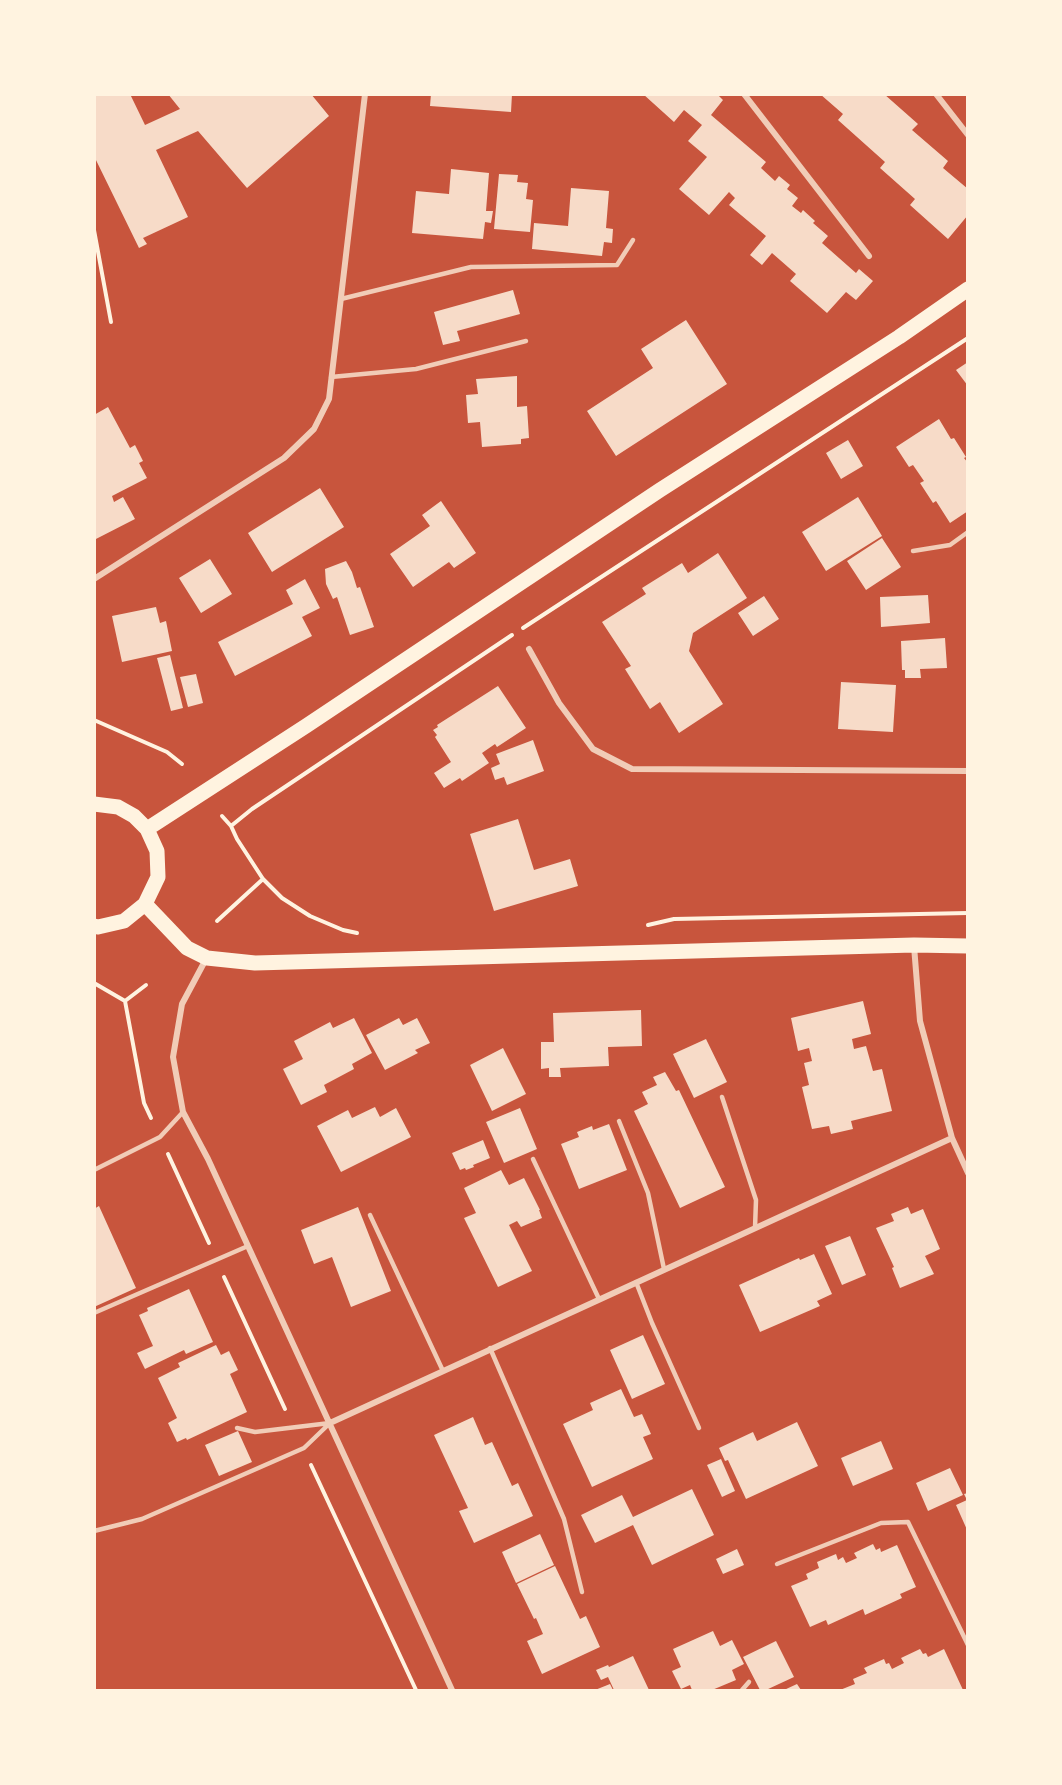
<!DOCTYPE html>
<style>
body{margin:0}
#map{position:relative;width:1062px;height:1785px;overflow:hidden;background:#c8553d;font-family:"DejaVu Sans",sans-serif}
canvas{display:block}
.frame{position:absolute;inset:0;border:96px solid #fff3e0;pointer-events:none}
</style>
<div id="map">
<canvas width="1062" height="1785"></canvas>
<div class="frame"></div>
</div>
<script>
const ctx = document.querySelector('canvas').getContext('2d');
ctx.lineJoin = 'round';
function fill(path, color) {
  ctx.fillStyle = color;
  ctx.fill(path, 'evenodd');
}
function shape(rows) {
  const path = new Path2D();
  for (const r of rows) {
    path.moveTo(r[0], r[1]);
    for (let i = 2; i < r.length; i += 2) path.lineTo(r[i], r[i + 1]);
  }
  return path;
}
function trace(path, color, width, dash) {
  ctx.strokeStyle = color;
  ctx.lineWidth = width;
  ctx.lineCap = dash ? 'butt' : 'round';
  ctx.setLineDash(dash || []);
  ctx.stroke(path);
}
fill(shape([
 [94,94,130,94,145,125,180,109,168,94,311,94,329,116,247,188,198,131,156,150,188,217,143,238,147,244,139,248,94,156],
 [431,94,512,94,511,112,430,106],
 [643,94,717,94,723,100,711,115,766,162,761,168,775,181,779,176,790,185,787,189,798,198,792,206,801,213,803,210,815,221,813,223,828,236,822,243,856,273,859,269,873,281,856,300,846,292,827,313,790,281,796,274,772,253,762,265,750,255,766,236,729,205,735,198,729,192,709,215,679,189,707,157,688,141,702,125,684,110,674,122],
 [820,94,884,94,918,124,912,130,948,161,943,168,968,189,968,215,948,239,910,205,915,199,880,168,885,162,838,120,843,114],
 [451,169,489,173,486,211,493,211,491,223,485,222,483,239,412,233,416,191,449,194],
 [499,174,518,175,517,182,528,183,526,199,533,200,530,232,494,229],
 [571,188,609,191,606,228,613,229,612,243,604,242,602,256,532,249,534,223,568,226],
 [513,290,520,314,457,331,460,341,443,345,434,312],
 [686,320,727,384,616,456,587,411,653,368,641,349],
 [968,362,968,386,956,370],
 [517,376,517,407,527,406,529,438,521,439,521,444,482,447,480,422,468,423,466,395,478,394,476,379],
 [108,407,130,448,135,445,143,461,139,463,147,478,112,496,114,502,123,497,135,519,94,540,94,415],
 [939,419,951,439,954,438,966,457,964,458,968,463,968,511,950,523,936,501,933,503,920,483,924,481,913,465,909,467,896,447],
 [848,440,863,466,841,479,826,453],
 [320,488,344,527,272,572,248,533],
 [858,497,882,536,826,571,802,532],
 [441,501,476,553,454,568,449,562,413,587,390,554,430,526,422,515],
 [882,538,901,567,866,590,847,561],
 [718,553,747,598,693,633,689,651,723,704,679,733,660,702,650,709,625,669,631,666,602,622,646,594,642,588,682,563,688,573],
 [210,559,232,594,201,613,179,578],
 [346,561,352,572,357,588,360,587,374,627,350,635,337,597,333,599,326,584,325,569],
 [305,579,320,608,302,617,312,636,235,676,218,642,293,604,286,590],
 [928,595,930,623,881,627,880,597],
 [764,596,779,619,753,636,738,613],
 [156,607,160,623,166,621,172,651,122,662,112,616],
 [945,638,947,668,920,669,921,678,905,678,905,670,902,670,901,641],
 [170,655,183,708,171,711,157,658],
 [196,674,203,703,188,707,180,677],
 [841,682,896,685,893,732,838,729],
 [498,686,526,728,497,747,495,744,482,753,489,763,462,781,460,778,444,788,434,773,451,762,435,737,437,735,433,730,438,727,437,725],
 [533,740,544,771,507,785,504,777,495,780,491,768,500,764,496,754],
 [518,819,534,870,570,859,578,886,494,911,470,834],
 [863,1001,871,1034,852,1039,854,1049,866,1046,873,1071,882,1069,892,1111,851,1121,853,1129,831,1134,829,1126,812,1129,802,1087,809,1085,804,1063,812,1061,809,1048,798,1051,791,1018],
 [641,1010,642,1046,608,1047,609,1066,560,1068,561,1077,549,1077,549,1068,541,1069,541,1042,554,1042,553,1013],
 [354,1018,372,1053,352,1064,354,1069,324,1085,327,1092,301,1105,283,1069,303,1059,294,1041,330,1022,333,1028],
 [399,1018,403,1025,417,1018,430,1043,415,1050,418,1053,385,1070,366,1035],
 [706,1039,727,1082,694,1098,673,1054],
 [503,1048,526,1094,492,1111,470,1065],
 [665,1072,676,1091,679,1090,725,1187,680,1208,634,1111,648,1104,642,1092,657,1085,653,1077],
 [375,1107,380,1117,396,1108,411,1137,341,1172,317,1126,348,1110,352,1118],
 [520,1108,537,1149,504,1163,486,1122],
 [609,1124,627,1170,579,1189,561,1144,579,1137,577,1132,592,1126,593,1130],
 [483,1140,490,1158,473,1165,474,1167,466,1170,465,1168,460,1170,452,1153],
 [501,1170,509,1185,524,1178,540,1210,539,1210,542,1218,521,1227,517,1221,509,1225,532,1271,498,1287,464,1218,476,1213,464,1188],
 [99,1206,136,1288,94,1307,94,1209],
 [358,1207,391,1291,351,1307,332,1257,314,1264,301,1230],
 [908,1207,911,1214,923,1209,940,1249,925,1256,934,1274,900,1288,892,1268,894,1267,876,1228,894,1221,891,1214],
 [850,1236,866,1275,842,1285,825,1246],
 [814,1254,832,1294,817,1301,820,1306,760,1332,739,1285,799,1258,800,1260],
 [189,1289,213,1342,186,1354,184,1350,145,1369,137,1353,153,1346,139,1315,148,1311,147,1308],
 [643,1335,665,1384,632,1399,610,1350],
 [216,1345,221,1355,229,1351,238,1370,230,1374,247,1412,187,1440,186,1438,177,1442,168,1423,177,1418,158,1378,180,1367,178,1363],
 [621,1389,634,1417,642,1414,651,1434,643,1437,653,1459,592,1487,563,1424,593,1410,590,1403],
 [473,1417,485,1445,492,1442,512,1486,518,1483,533,1516,474,1543,459,1511,468,1508,434,1435],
 [797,1422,818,1466,746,1499,728,1460,725,1461,719,1448,753,1432,757,1441],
 [238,1431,252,1462,219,1476,205,1445],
 [881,1441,893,1469,853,1486,841,1458],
 [721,1459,735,1491,722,1497,707,1465],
 [950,1468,963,1495,928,1511,916,1483],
 [692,1489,714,1535,652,1565,633,1525,595,1543,581,1515,622,1495,633,1517],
 [968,1493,968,1532,956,1505,967,1500,964,1494],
 [540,1534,554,1565,516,1583,502,1552],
 [873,1544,876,1550,880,1548,881,1552,897,1545,916,1587,900,1594,902,1598,865,1615,863,1609,828,1625,826,1620,810,1627,791,1586,808,1579,806,1574,819,1568,817,1562,836,1554,838,1560,843,1557,846,1563,857,1558,854,1553],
 [737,1549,744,1565,723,1574,716,1559],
 [555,1566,580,1619,586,1616,600,1647,542,1674,527,1641,543,1634,536,1618,534,1619,517,1584],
 [713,1631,720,1646,732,1640,744,1664,732,1670,736,1680,712,1690,692,1690,690,1685,681,1689,672,1671,681,1667,673,1649],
 [776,1641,794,1677,766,1690,760,1690,743,1657],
 [920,1649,923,1654,926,1653,928,1657,944,1649,963,1690,840,1690,855,1684,853,1679,867,1673,864,1668,884,1659,886,1664,889,1663,892,1669,904,1663,901,1658],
 [633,1656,649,1690,614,1690,608,1677,601,1680,596,1670,608,1665,609,1667],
 [610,1684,613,1690,595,1690],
 [797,1684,801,1690,784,1690]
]), '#f7dbc8');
trace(shape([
 [94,230,111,322],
 [523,628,968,338],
 [94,720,167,752,182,764],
 [222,816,231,826],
 [217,921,263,879],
 [648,925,674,919,968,913],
 [357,933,343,930,310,916,282,898,263,879,237,839,231,826,252,809,512,635],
 [94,983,125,1001,144,1103,151,1118],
 [125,1001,146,985],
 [168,1154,209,1243],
 [224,1277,285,1409],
 [311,1465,416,1690]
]), '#fff3e0', 4);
trace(shape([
 [341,299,471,267,617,265,633,240],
 [331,377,416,369,526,341],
 [913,551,950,545,968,532],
 [722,1097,756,1200,755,1228],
 [619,1121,648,1193,664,1269],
 [533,1159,599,1299],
 [94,1170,160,1137,183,1112],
 [370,1215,443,1371],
 [636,1282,652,1323,699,1428],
 [94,1313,248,1246],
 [490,1348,564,1519,582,1592],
 [94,1531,142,1519,304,1448,330,1423,255,1432,237,1428],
 [777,1564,881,1523,908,1522,968,1645],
 [742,1690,749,1682]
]), '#f1ccb7', 4.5);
trace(shape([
 [744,94,869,256],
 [936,94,968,135],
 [94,579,284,458,314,429,329,399,365,94],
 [529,649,559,703,593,749,632,769,968,771],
 [914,946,920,1021,952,1138,968,1173],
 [206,959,182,1004,173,1057,183,1112,208,1159,452,1690],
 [330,1423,952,1138]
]), '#f1ccb7', 6);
trace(shape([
 [94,804,118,807,134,816,147,829,157,851,158,877,145,904,124,921,98,927,94,926],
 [147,829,306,726,660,490,899,337,968,289],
 [145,904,187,948,207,958,255,963,914,945,968,946]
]), '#fff3e0', 15);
</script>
